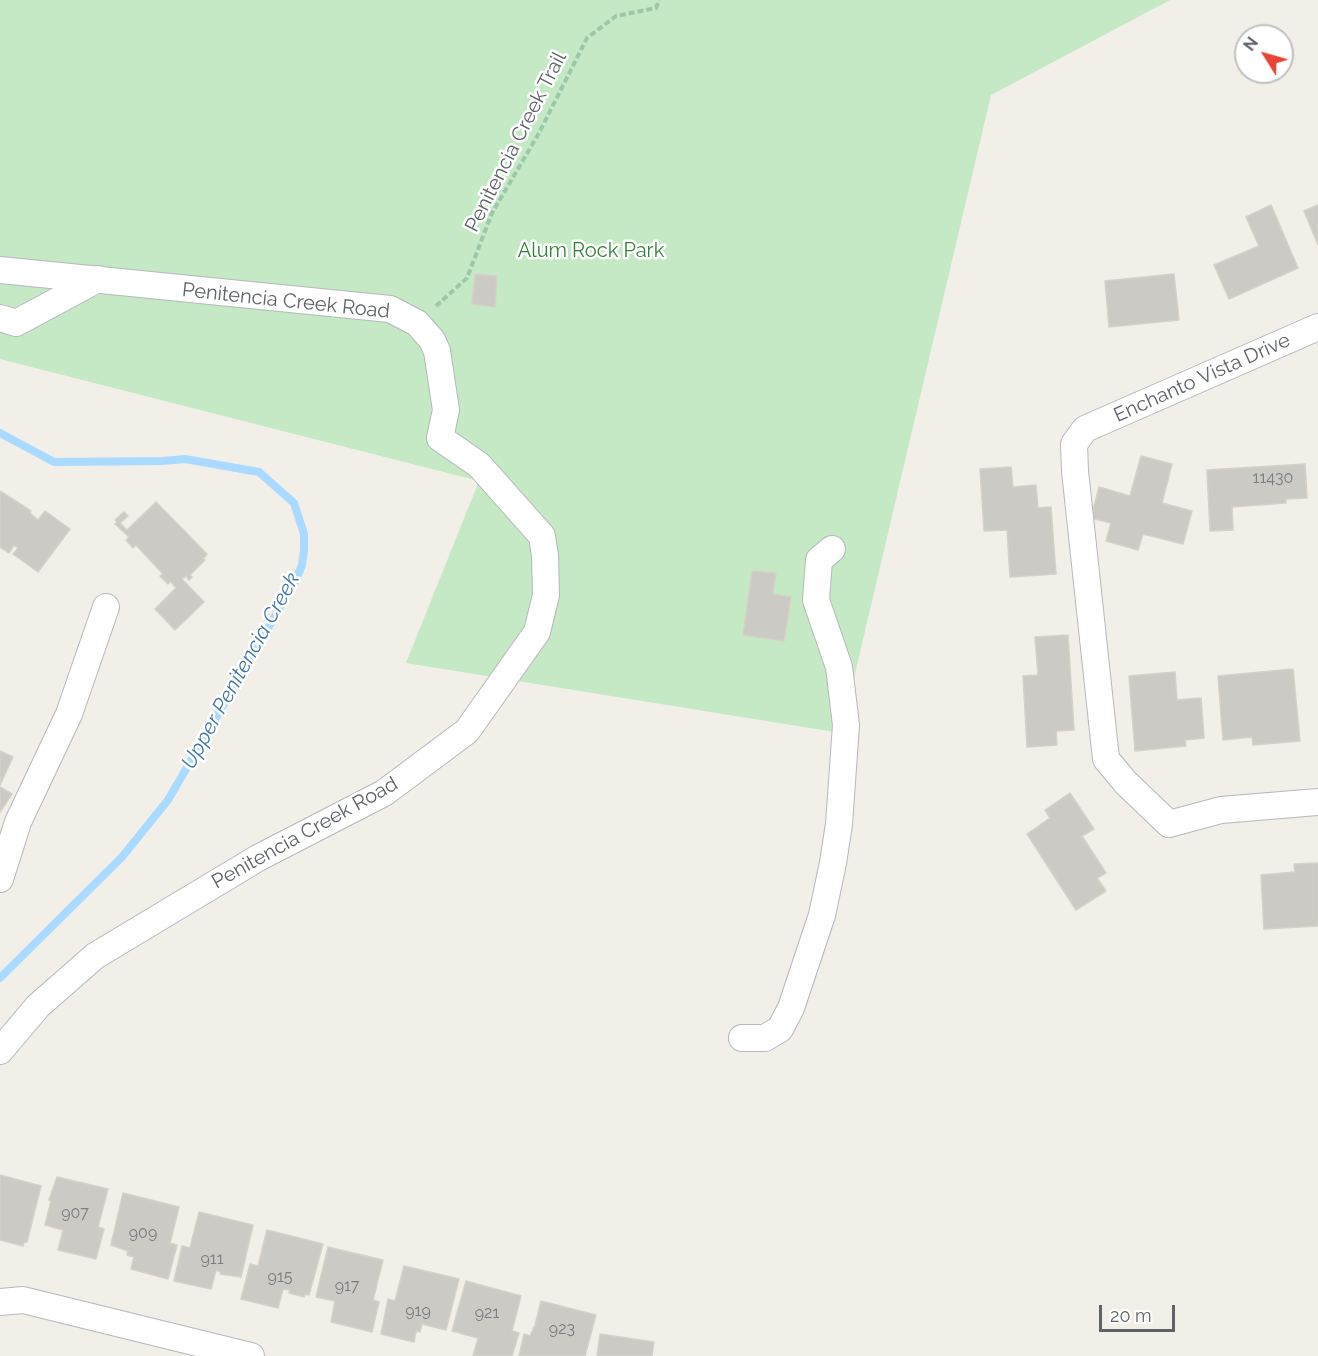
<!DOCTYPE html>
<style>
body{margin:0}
#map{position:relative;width:1318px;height:1356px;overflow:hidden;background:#f1efe8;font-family:Raleway,sans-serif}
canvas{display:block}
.north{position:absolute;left:1234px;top:24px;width:60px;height:60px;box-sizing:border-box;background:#fff;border:2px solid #bfc1c3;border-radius:50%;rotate:307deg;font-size:16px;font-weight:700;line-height:24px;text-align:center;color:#5f6368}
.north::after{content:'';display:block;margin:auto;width:21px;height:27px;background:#ea4335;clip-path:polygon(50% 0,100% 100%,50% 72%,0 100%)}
.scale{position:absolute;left:1099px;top:1305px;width:76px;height:27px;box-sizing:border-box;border:3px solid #5f6368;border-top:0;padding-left:8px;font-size:18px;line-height:21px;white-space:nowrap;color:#5f6368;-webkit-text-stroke:4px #fff;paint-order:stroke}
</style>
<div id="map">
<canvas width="1318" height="1356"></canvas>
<div class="north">N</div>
<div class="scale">20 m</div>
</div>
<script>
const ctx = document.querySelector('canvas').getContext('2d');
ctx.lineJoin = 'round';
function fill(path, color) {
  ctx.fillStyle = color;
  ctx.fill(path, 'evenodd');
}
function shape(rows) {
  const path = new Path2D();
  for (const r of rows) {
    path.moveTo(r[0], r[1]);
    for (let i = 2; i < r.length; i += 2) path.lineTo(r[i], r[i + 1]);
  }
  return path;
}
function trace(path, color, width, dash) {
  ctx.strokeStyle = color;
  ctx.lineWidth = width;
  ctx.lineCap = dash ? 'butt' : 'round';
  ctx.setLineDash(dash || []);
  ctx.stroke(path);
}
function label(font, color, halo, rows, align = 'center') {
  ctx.font = font + ' Raleway,sans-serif';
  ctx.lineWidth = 5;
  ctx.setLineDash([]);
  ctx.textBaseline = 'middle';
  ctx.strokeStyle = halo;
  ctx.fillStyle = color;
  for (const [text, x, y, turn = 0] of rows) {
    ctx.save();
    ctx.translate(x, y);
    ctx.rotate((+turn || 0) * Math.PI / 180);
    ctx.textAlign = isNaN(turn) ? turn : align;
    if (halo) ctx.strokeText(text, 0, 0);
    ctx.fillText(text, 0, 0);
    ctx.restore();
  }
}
fill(shape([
 [0,0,1170,0,991,95,841,733,406,663,479,481,0,359]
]), '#c5e8c5');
trace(shape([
 [0,433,54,462,162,461,185,459,259,472,294,503,304,534,304,550,302,565,296,580,168,800,122,857,0,978]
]), '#aadaff', 8);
const building = shape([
 [1271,205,1298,268,1229,299,1214,265,1259,246,1246,217,1271,205],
 [1318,205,1318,245,1304,211,1318,205],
 [475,274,497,276,495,307,472,304,475,274],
 [1174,274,1179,320,1109,327,1105,281,1174,274],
 [1141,456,1172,464,1162,503,1192,511,1183,544,1143,534,1138,550,1106,541,1111,523,1091,518,1099,487,1130,496,1141,456],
 [1305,464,1307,498,1286,499,1286,503,1232,507,1233,530,1210,531,1207,470,1305,464],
 [1011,467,1013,487,1036,485,1038,508,1051,507,1056,574,1010,577,1007,530,984,531,980,469,1011,467],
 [0,491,31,511,30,513,38,520,45,511,70,529,38,572,13,554,18,548,14,545,9,553,0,547,0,491],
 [156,502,207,554,203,559,205,560,190,575,192,577,189,580,186,576,182,579,204,602,175,630,155,609,176,588,170,581,168,584,160,576,163,574,136,545,133,548,126,540,129,537,115,524,117,522,115,520,124,512,128,516,120,523,127,530,156,502],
 [752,571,776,573,773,594,791,597,784,641,743,635,752,571],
 [1068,635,1074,730,1056,731,1057,745,1027,747,1023,676,1038,675,1035,637,1068,635],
 [1293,669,1300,741,1253,745,1252,737,1223,740,1218,676,1293,669],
 [1175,672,1177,700,1201,698,1204,738,1185,740,1186,746,1135,751,1129,676,1175,672],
 [0,751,13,757,0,785,0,751],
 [0,787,12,794,0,812,0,787],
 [1070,793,1094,829,1082,836,1106,873,1097,878,1106,891,1076,910,1027,834,1050,818,1045,810,1070,793],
 [1318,863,1318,926,1264,929,1261,875,1295,872,1294,864,1318,863],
 [0,1175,41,1186,27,1242,24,1242,23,1246,0,1240,0,1175],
 [57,1177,108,1189,98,1227,104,1229,96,1259,58,1250,63,1230,45,1225,51,1201,49,1200,57,1177],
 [123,1193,179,1207,170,1243,177,1245,168,1279,131,1269,134,1257,127,1255,128,1251,111,1245,123,1193],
 [199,1212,253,1225,241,1277,220,1274,221,1272,216,1270,211,1289,174,1281,182,1246,190,1248,199,1212],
 [267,1230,323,1244,309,1295,305,1294,304,1297,289,1293,290,1290,283,1289,278,1308,241,1299,250,1264,258,1266,267,1230],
 [328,1247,383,1260,373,1300,379,1302,372,1332,331,1322,335,1301,316,1297,328,1247],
 [404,1266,459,1279,446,1330,422,1324,420,1332,416,1331,414,1342,381,1334,388,1299,395,1301,404,1266],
 [466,1281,521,1296,512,1331,519,1333,512,1356,473,1356,478,1338,452,1331,466,1281],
 [541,1301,596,1315,585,1356,519,1356,524,1334,530,1336,535,1325,541,1301],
 [600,1334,654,1342,652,1356,597,1356,600,1334]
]);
fill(building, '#cccac5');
trace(building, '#d6d1c6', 1.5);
const minor = shape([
 [0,270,390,309,417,323,432,340,437,351,446,410,440,438,479,465,542,536,545,556,546,595,537,632,467,731,384,793,258,858,95,956,38,1006,0,1051],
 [0,318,16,323,98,279],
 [1318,327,1085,429,1074,444,1075,471,1106,759,1126,783,1169,824,1221,810,1318,802],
 [0,879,18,822,69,714,106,607],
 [742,1038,765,1038,780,1029,791,1008,822,915,833,863,839,824,846,725,839,667,816,600,819,560,832,549],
 [0,1302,23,1300,251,1356]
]);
trace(minor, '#b5b8bc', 28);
trace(shape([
 [436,306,467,278,492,213,539,133,587,38,616,16,656,8,659,0]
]), '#9cc7a9', 4, [6, 3]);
trace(minor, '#fff', 26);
label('16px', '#7a7d7f', null, [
 ["11430",1273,478],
 ["907",75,1213],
 ["909",143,1233],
 ["911",212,1259],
 ["915",280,1277],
 ["917",347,1286],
 ["919",418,1311],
 ["921",487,1313],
 ["923",562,1329]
]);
label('20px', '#5f6368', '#fff', [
 ["Penitencia Creek Trail",516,142,-63],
 ["Penitencia Creek Road",286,301,6],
 ["Enchanto Vista Drive",1202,378,-24],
 ["Penitencia Creek Road",305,833,-29]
]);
label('20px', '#348238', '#fff', [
 ["Alum Rock Park",591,251]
]);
label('italic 21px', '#4174aa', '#fff', [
 ["Upper Penitencia Creek",241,671,-61]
]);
</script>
